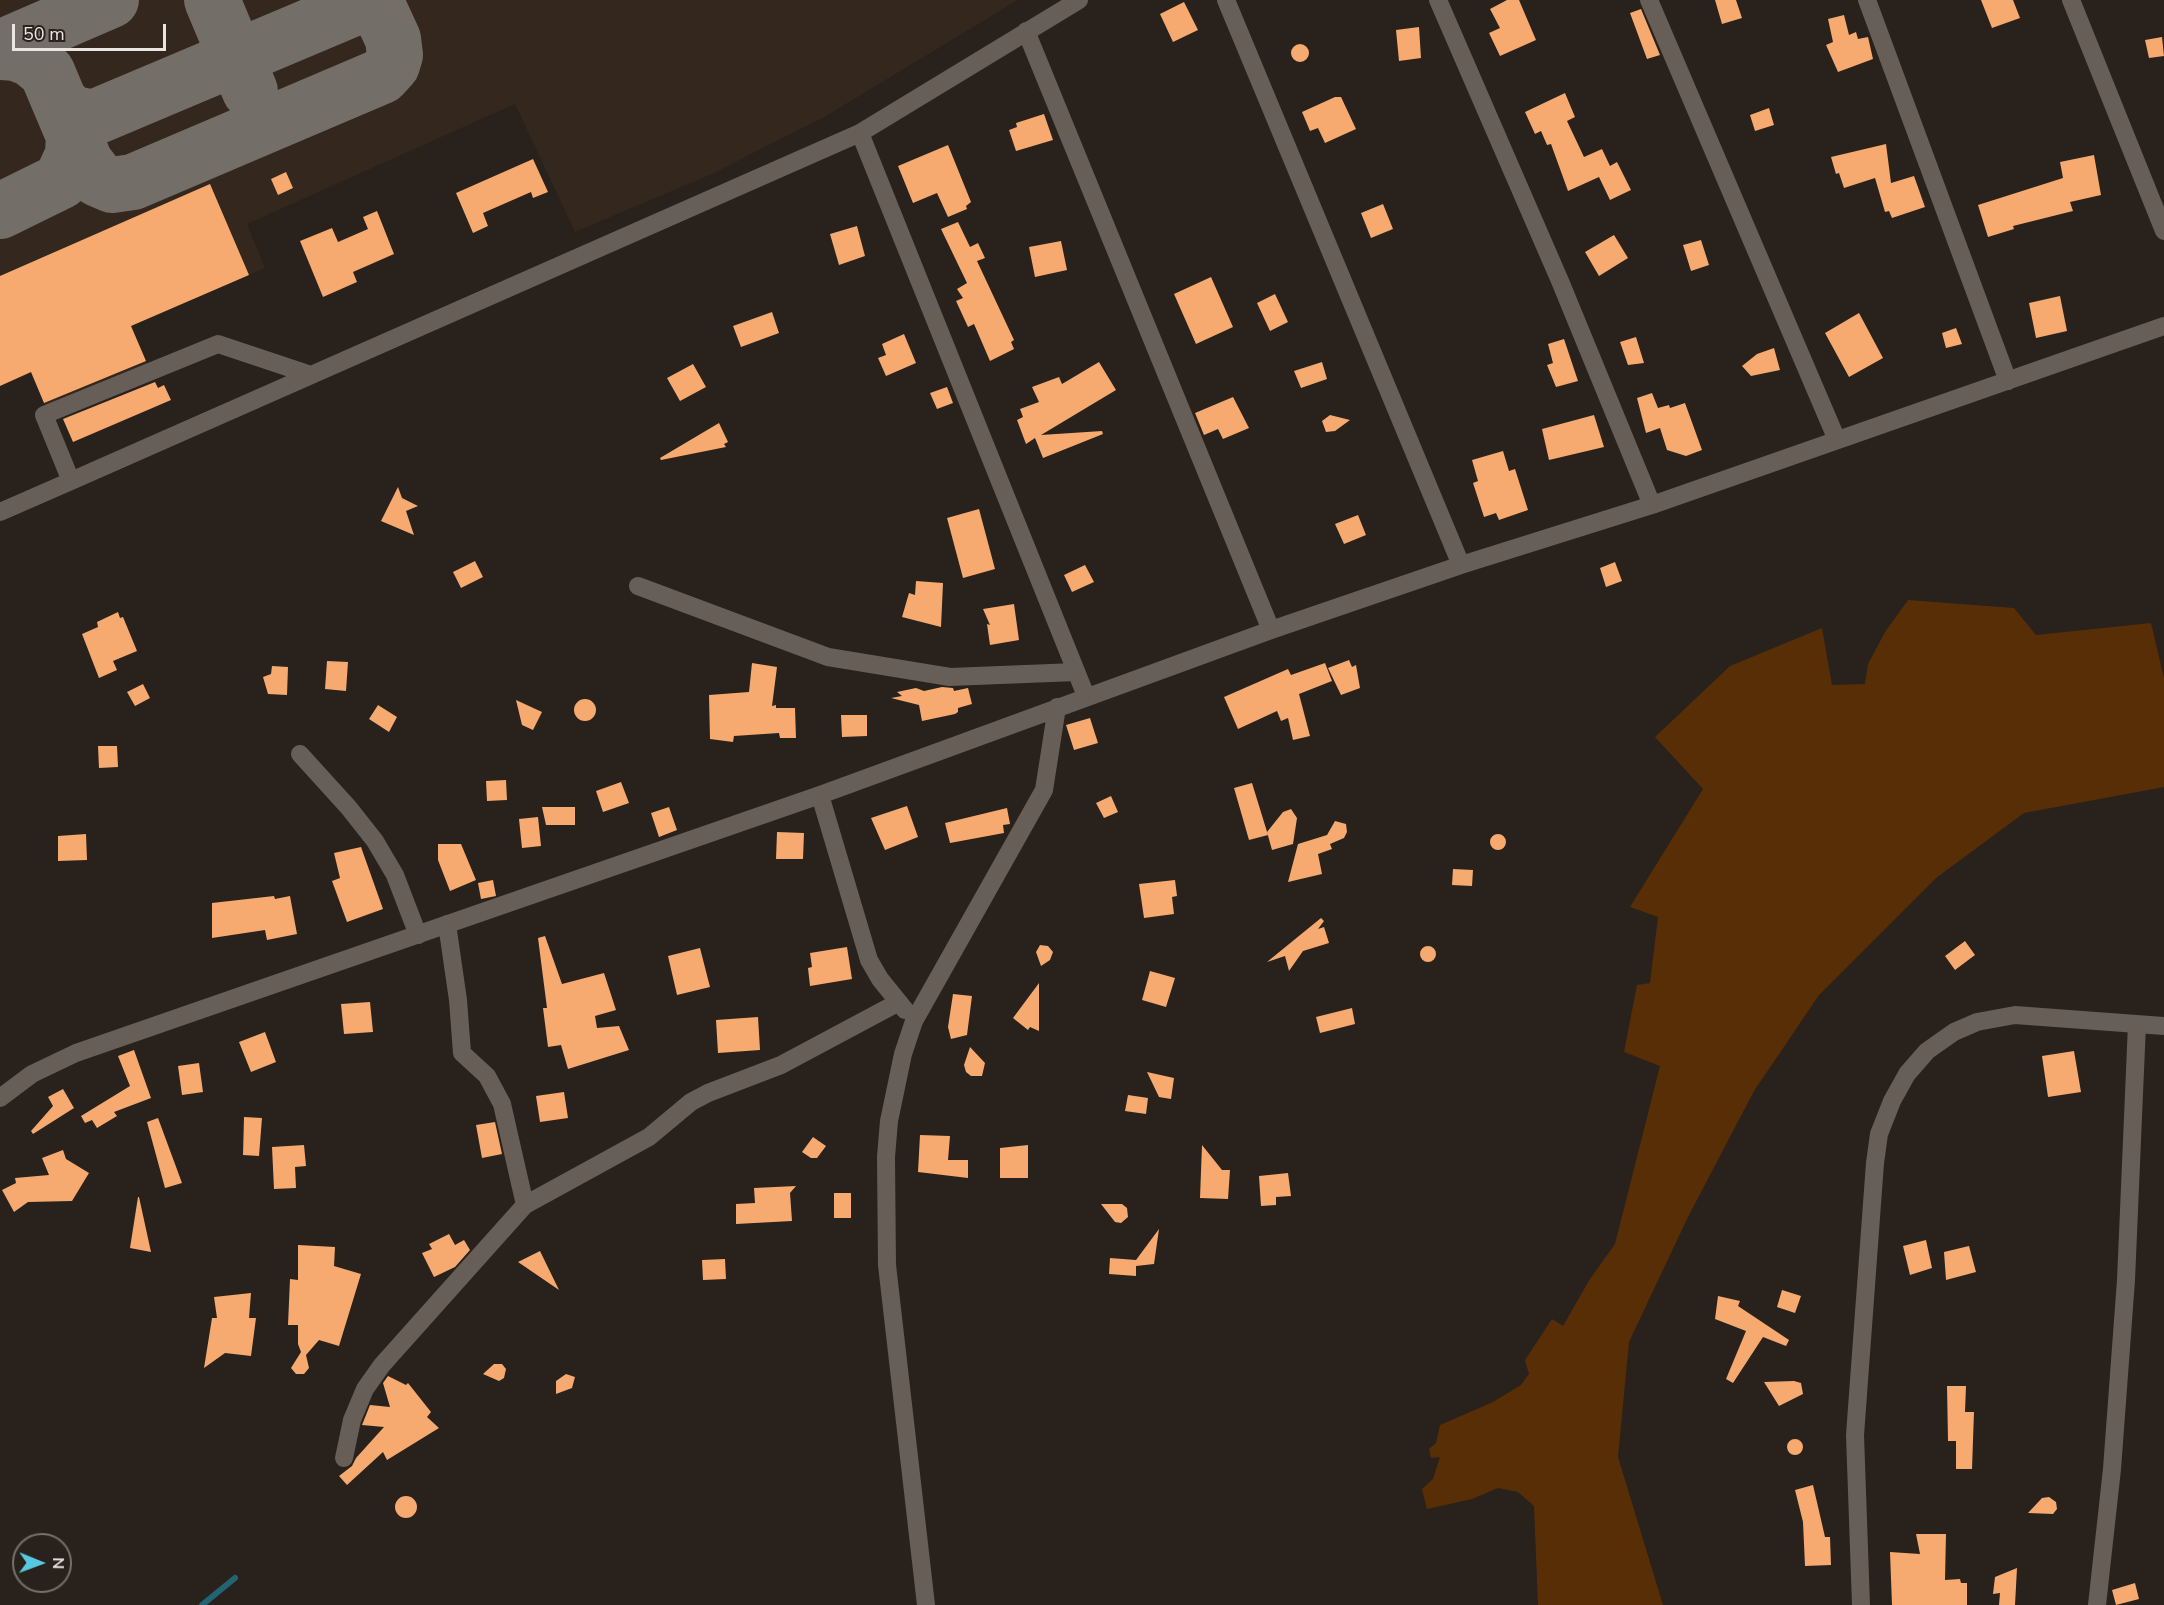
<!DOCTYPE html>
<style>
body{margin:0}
#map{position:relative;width:2164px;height:1605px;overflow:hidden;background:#29211b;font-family:"Nunito Sans",sans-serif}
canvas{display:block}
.north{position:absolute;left:12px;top:1533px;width:60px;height:60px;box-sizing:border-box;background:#29211b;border:2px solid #766f6a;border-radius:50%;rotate:91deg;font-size:16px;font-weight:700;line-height:24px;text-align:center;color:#eae5e1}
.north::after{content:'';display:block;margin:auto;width:21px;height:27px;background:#56c9e1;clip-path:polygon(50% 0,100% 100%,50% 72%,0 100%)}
.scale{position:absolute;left:12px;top:24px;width:154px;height:27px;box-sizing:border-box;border:3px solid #eae5e1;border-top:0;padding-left:8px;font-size:18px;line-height:21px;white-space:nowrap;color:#eae5e1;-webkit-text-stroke:4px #29211b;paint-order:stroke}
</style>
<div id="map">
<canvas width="2164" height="1605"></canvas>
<div class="north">N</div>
<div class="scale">50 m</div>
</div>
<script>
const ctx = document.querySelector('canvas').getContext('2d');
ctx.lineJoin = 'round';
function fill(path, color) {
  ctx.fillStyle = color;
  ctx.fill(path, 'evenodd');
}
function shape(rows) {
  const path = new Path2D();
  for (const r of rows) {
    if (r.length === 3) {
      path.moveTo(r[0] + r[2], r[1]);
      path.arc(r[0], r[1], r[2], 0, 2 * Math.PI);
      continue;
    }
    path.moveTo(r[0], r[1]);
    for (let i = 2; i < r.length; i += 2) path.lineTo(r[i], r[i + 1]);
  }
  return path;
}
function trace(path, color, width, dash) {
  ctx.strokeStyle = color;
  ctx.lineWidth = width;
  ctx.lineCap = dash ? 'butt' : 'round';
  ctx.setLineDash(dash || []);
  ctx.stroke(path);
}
fill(shape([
 [0,0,1018,0,826,116,712,174,575,232,515,104,247,224,265,268,131,326,148,365,47,409,31,373,0,386]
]), '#34271d');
fill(shape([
 [1908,600,2014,608,2036,635,2151,623,2164,678,2164,787,2024,813,1936,878,1819,995,1754,1091,1688,1217,1629,1342,1618,1457,1663,1605,1538,1605,1534,1506,1518,1492,1498,1488,1472,1499,1427,1509,1422,1489,1433,1479,1440,1457,1431,1458,1429,1449,1436,1443,1440,1425,1493,1402,1521,1385,1529,1374,1525,1360,1552,1319,1563,1326,1590,1279,1615,1244,1660,1066,1624,1052,1637,985,1650,983,1658,917,1630,907,1703,789,1655,737,1730,666,1822,628,1832,685,1865,684,1868,664,1885,632]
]), '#582e06');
trace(shape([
 [202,1605,235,1578]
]), '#216573', 6);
trace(shape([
 [212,0,250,91],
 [0,48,111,0],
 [0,52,16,53,31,59,47,72,85,162,98,179,112,185,133,182,382,76,392,65,395,55,393,39,375,0],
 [60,102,71,113,93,118,361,5,363,0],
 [0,211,61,181,73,155,74,133]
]), '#746e68', 56);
fill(shape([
 [1507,0,1519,0,1536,40,1500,56,1489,33,1500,28,1490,9],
 [1715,0,1736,0,1742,18,1722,24],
 [1981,0,2013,0,2020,18,1992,28],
 [1184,2,1198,30,1173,42,1160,14],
 [1641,9,1660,55,1647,59,1630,13],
 [1844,15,1849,35,1856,32,1858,39,1868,37,1873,59,1838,72,1826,45,1833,42,1828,19],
 [1419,27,1421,58,1399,61,1396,30],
 [2162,37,2164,56,2149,58,2145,40],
 [1300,53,9],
 [1565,93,1575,117,1567,121,1584,157,1602,149,1610,166,1617,162,1631,190,1610,200,1599,177,1568,191,1551,144,1547,145,1541,131,1535,134,1525,112],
 [1335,97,1341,97,1356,129,1325,143,1318,128,1310,131,1302,112],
 [1769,108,1774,125,1755,131,1750,115],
 [1044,114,1053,140,1016,151,1009,130,1017,127,1016,123],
 [1886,144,1891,183,1914,176,1925,207,1892,218,1889,211,1885,212,1875,178,1844,188,1839,173,1836,174,1831,157],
 [948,145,971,202,966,206,967,209,948,217,937,193,913,203,898,166],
 [2094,155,2101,195,2070,202,2073,211,2013,226,2014,229,1988,237,1978,205,2063,178,2060,162],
 [533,159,548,192,533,198,531,192,483,213,488,226,473,233,456,193],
 [286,172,293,188,278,195,271,179],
 [210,184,249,275,131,326,146,361,44,403,31,372,0,386,0,276],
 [1383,204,1393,229,1371,238,1361,213],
 [377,211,394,254,353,272,357,282,323,297,300,241,332,228,338,242,368,229,363,217],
 [958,222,970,247,978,243,985,258,977,261,1014,340,1011,342,1014,349,990,361,974,324,968,327,956,301,963,298,957,289,967,283,941,229],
 [857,226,865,256,839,265,830,234],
 [1614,235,1628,258,1599,276,1585,252],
 [1701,240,1709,265,1691,271,1683,245],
 [1061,241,1067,270,1035,277,1029,247],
 [1211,277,1233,327,1196,344,1174,294],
 [1275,294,1288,322,1270,331,1257,303],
 [2060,296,2067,331,2036,338,2029,303],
 [772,312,779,333,741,347,733,326],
 [1859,313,1883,358,1849,377,1825,333],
 [1956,328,1962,344,1946,348,1942,333],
 [904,334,916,363,886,376,878,358,886,355,882,344],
 [1636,337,1644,363,1628,365,1620,342],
 [1564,339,1578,381,1556,387,1547,365,1553,363,1548,344],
 [1774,348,1780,370,1751,376,1742,366,1757,354],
 [1099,362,1116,390,1041,435,1102,431,1103,434,1043,458,1035,438,1026,444,1017,420,1023,417,1020,409,1039,402,1032,387,1059,377,1062,384],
 [1322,362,1327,379,1301,388,1294,371],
 [693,364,706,387,680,401,667,378],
 [155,382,158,388,164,385,171,400,73,442,63,419],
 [947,387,953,403,937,409,930,393],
 [1652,393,1658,408,1669,405,1670,408,1685,403,1702,450,1686,456,1667,450,1660,428,1646,433,1637,398],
 [1233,397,1249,428,1223,439,1218,429,1204,435,1195,413],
 [1330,415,1350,420,1335,431,1326,432,1322,421],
 [1594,415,1604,447,1549,460,1542,429],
 [719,423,728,442,724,444,726,447,661,460,660,458],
 [1503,451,1509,471,1515,469,1528,510,1499,520,1496,513,1484,517,1473,483,1478,481,1472,460],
 [398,487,402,498,418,506,406,511,414,535,381,521],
 [979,509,995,569,963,578,947,518],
 [1358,515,1366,535,1344,544,1335,524],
 [475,561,483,577,461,588,453,572],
 [1615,562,1622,581,1606,587,1600,568],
 [1085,565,1094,582,1072,592,1064,575],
 [916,581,943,583,941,627,902,617,909,593,915,595],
 [1014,604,1019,640,990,645,987,624,990,625,983,609],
 [118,612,120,618,123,617,137,651,113,661,117,670,99,678,82,634,98,627,97,622],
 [1349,660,1352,667,1356,665,1360,688,1341,695,1328,668],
 [327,661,348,662,346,691,325,689],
 [752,663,777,667,772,706,776,705,776,708,795,708,796,738,780,738,779,733,734,736,733,742,710,739,709,695,749,692],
 [1325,663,1332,681,1299,694,1310,736,1293,740,1288,718,1281,721,1277,711,1238,729,1224,697,1288,669,1291,675],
 [272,666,288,667,287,695,268,694,263,677,271,674],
 [143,684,150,698,135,706,127,692],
 [942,687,953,688,954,691,968,688,972,704,958,708,958,712,955,714,922,721,919,705,891,698,902,696,897,692,916,688,924,691],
 [585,710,11],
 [516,700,542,712,533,730,522,725],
 [378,705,397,717,389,732,369,719],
 [841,715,867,715,867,736,842,737],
 [1090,718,1098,743,1074,750,1066,725],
 [98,746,117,746,118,767,99,768],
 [506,780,507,800,487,801,486,781],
 [621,782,629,803,603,812,596,791],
 [1252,783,1268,835,1249,840,1234,788],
 [1111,796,1118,812,1104,818,1096,803],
 [907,806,918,837,885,850,871,818],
 [542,807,575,807,575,825,546,825],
 [669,807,677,830,659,837,651,813],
 [1007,808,1010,824,1003,825,1004,833,950,843,945,823],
 [1291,809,1297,818,1293,844,1272,850,1267,832,1283,812],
 [538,817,541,846,522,848,519,819],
 [1335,821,1346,824,1347,832,1344,838,1330,844,1332,849,1318,854,1322,874,1288,882,1298,844,1327,835],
 [777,832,804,833,803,859,776,859],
 [1498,842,8],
 [86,834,87,860,58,861,58,836],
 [438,844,461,844,476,880,450,891,438,860],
 [361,847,383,909,347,922,332,881,340,878,334,853],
 [1453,869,1473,870,1472,886,1452,885],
 [493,880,496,896,481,899,478,883],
 [1175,880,1177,896,1172,897,1174,914,1144,918,1139,884],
 [274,896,275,899,290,896,297,934,267,940,265,930,212,938,212,903],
 [1321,918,1324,921,1318,929,1324,927,1329,943,1303,951,1289,971,1285,956,1267,962],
 [545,936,562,984,604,973,616,1010,595,1016,597,1028,619,1026,629,1050,568,1069,561,1045,548,1047,543,1008,547,1008,538,938],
 [1965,941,1975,955,1955,970,1945,956],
 [1040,945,1048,946,1053,952,1050,960,1041,966,1036,952],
 [1428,954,8],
 [847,947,852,979,810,986,808,968,812,967,810,953],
 [700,948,710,987,677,995,668,956],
 [1150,971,1175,978,1166,1007,1142,1000],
 [1039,983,1039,1031,1030,1027,1028,1030,1013,1018],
 [953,994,972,996,967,1035,951,1039,948,1027],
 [370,1002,373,1032,344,1034,341,1004],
 [1352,1008,1355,1024,1320,1033,1316,1017],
 [758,1017,760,1050,718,1053,716,1020],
 [265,1032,276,1062,251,1072,239,1042],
 [970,1047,985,1063,982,1076,971,1076,966,1072,964,1065],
 [134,1050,151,1098,114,1112,117,1116,97,1128,92,1120,85,1123,81,1116,130,1086,118,1056],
 [2074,1051,2081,1092,2048,1097,2042,1056],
 [199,1063,203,1092,182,1095,178,1066],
 [1147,1072,1174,1078,1171,1099,1159,1097],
 [63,1089,74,1108,33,1134,31,1131,53,1106,48,1097],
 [564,1092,568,1118,540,1122,536,1096],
 [1128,1095,1148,1098,1146,1114,1125,1111],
 [244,1117,262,1118,259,1156,243,1155],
 [158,1118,182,1183,165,1188,147,1122],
 [495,1122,502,1154,482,1158,476,1125],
 [920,1135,950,1136,948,1160,968,1160,968,1178,918,1172],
 [813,1137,826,1146,817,1158,811,1158,802,1152],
 [304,1145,306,1166,295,1167,296,1188,274,1189,272,1147],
 [1028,1145,1028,1178,1000,1178,1000,1148],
 [1202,1145,1222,1170,1230,1170,1228,1199,1200,1198],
 [63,1150,66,1159,89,1173,72,1201,28,1202,14,1212,2,1190,16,1183,15,1178,49,1175,42,1158],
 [1288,1173,1291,1196,1276,1197,1276,1205,1261,1206,1259,1176],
 [796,1186,790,1193,792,1221,736,1224,736,1204,755,1203,754,1188],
 [834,1193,851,1193,851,1218,834,1218],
 [138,1197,139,1197,151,1252,130,1248],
 [1101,1204,1122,1204,1127,1208,1128,1217,1121,1223,1115,1222],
 [1159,1229,1154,1264,1136,1266,1136,1276,1109,1274,1110,1258,1136,1260],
 [449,1234,455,1245,464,1240,470,1250,455,1267,434,1277,422,1253,432,1249,429,1244],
 [1926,1240,1932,1268,1910,1275,1903,1246],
 [298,1245,335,1247,334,1266,361,1274,339,1346,319,1340,306,1355,309,1368,304,1374,296,1374,291,1368,301,1352,298,1344,298,1325,288,1325,290,1279,298,1280],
 [1969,1246,1976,1272,1946,1280,1944,1252],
 [540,1251,559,1290,518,1262],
 [725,1259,726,1279,703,1280,702,1260],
 [1782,1290,1801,1296,1795,1313,1777,1307],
 [251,1293,249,1318,256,1318,251,1356,225,1353,204,1368,212,1318,217,1318,214,1297],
 [1718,1296,1740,1301,1738,1306,1789,1340,1786,1346,1763,1337,1733,1383,1726,1379,1746,1331,1715,1319],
 [494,1364,502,1364,506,1369,504,1378,499,1381,483,1374],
 [566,1374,575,1377,572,1388,556,1394,556,1381],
 [388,1376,406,1385,408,1383,431,1412,427,1417,439,1428,387,1460,383,1452,347,1485,339,1476,352,1466,356,1458,384,1427,362,1425,370,1405,390,1407,383,1383],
 [1794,1381,1801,1383,1803,1394,1779,1406,1764,1382],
 [1947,1386,1966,1386,1965,1412,1974,1412,1972,1469,1956,1469,1956,1441,1948,1441],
 [1795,1447,8],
 [1813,1485,1825,1537,1830,1537,1831,1565,1805,1566,1803,1522,1795,1490],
 [406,1507,11],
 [2049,1497,2056,1502,2057,1509,2053,1514,2028,1513,2042,1498],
 [1916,1534,1946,1534,1945,1580,1960,1579,1961,1583,1967,1583,1967,1605,1892,1605,1890,1552,1920,1554],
 [2017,1568,2015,1605,1999,1605,2000,1593,1993,1594,1995,1577],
 [2135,1583,2139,1599,2116,1605,2112,1590]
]), '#f6aa70');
trace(shape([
 [1226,0,1461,565],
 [1438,0,1560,281,1652,505],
 [1649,0,1837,440],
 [1867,0,2008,381],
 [2071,0,2164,231],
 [1026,31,1271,630],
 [860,133,1086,696],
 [311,375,218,344,44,415,71,481,860,133,1079,0],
 [0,512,71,481],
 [638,586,828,657,950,677,1076,672],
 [300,754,349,808,375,841,395,875,418,935],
 [820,795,869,960,880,979,905,1010],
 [447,924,458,1000,462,1053,487,1076,502,1104,525,1205],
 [0,1098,32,1074,76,1053,820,795,1271,630,1461,565,1652,505,2164,326],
 [344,1458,352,1420,365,1389,382,1365,525,1205,649,1137,691,1102,708,1093,781,1065,899,1002],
 [926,1605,887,1265,886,1157,889,1121,903,1054,914,1021,1044,790,1057,707],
 [1861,1605,1855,1435,1875,1163,1879,1134,1892,1101,1907,1074,1927,1051,1954,1032,1977,1022,2015,1015,2164,1026],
 [2097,1605,2112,1469,2126,1280,2137,1024]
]), '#675e58', 18);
</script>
